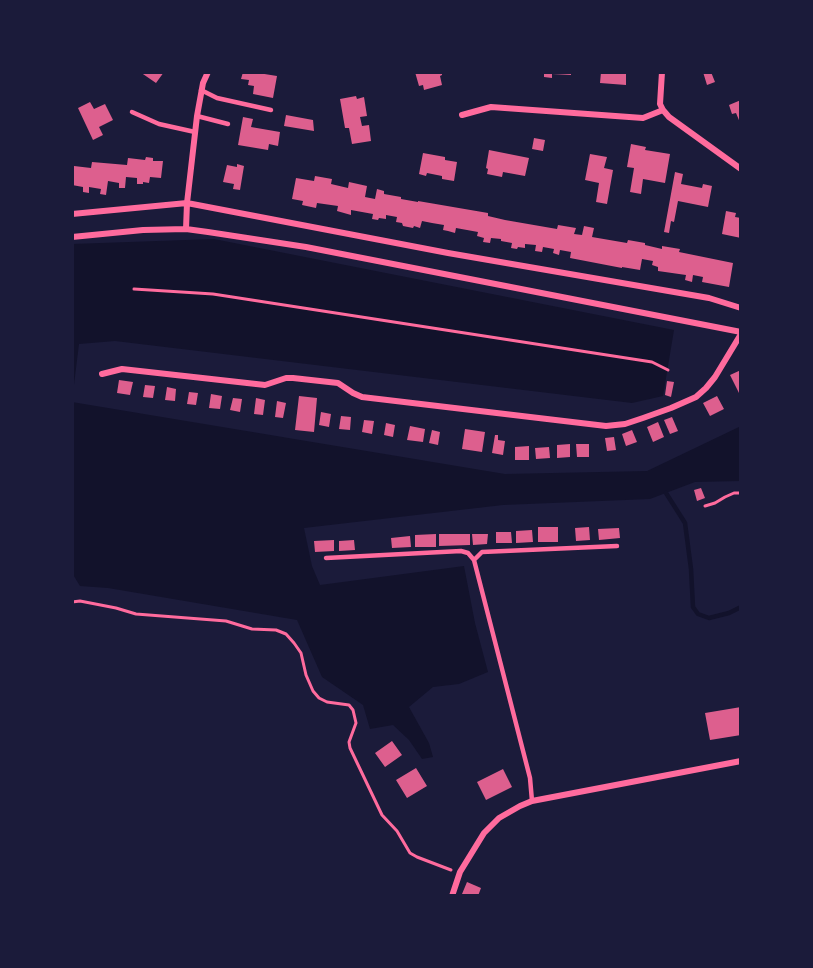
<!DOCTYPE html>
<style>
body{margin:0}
#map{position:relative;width:813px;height:968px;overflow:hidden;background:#1b1b3a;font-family:Montserrat,sans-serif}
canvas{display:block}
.frame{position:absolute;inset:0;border:74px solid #1b1b3a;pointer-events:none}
</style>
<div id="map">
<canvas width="813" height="968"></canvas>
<div class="frame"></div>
</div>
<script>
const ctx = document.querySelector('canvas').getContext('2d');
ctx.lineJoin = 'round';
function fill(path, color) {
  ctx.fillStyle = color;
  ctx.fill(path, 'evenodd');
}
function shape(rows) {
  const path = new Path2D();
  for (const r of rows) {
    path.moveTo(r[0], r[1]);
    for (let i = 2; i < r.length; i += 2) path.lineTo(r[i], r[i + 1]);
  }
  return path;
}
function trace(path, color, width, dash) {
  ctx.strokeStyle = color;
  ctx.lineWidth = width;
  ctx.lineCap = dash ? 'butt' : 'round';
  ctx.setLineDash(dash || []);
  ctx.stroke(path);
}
fill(shape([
 [214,239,674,330,663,396,632,403,115,341,79,344,72,401,72,244],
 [72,402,505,474,647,471,741,426,741,481,695,482,650,499,503,505,304,528,312,566,320,585,464,566,475,623,488,672,459,684,433,687,409,707,429,743,433,757,422,759,409,740,393,725,370,729,363,705,322,677,297,620,108,588,80,586,72,573]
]), '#12122b');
trace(shape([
 [666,493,685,523,691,569,693,607,698,614,709,618,729,613,741,607]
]), '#12122b', 4.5);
fill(shape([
 [140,72,164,72,156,83],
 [243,72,252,72,277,76,273,98,253,94,254,86,248,85,249,80,241,79],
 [415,72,442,72,442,75,440,76,442,85,424,90,423,85,419,86],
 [544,72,571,72,571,75,552,74,552,78,544,77],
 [601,72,623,72,623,73,626,74,626,85,600,83],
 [703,72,711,72,715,82,707,85],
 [356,96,357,99,364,97,367,116,360,117,362,126,369,125,371,141,352,144,349,128,345,128,340,99],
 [741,100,741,125,736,113,732,114,729,105],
 [90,102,94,109,105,104,113,120,99,127,103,135,93,140,78,108],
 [286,115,313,120,314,131,284,126],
 [243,117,253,119,251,127,280,132,278,146,269,144,268,150,238,145],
 [534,138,545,140,543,151,532,149],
 [631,144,646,147,645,150,670,154,665,183,643,179,641,194,630,192,634,168,627,167],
 [489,150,529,158,525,176,503,172,502,177,487,174,488,169,486,168],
 [423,153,445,157,445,160,457,162,454,181,442,179,442,176,427,173,426,176,419,174],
 [590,154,607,157,604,168,613,170,607,204,596,202,599,183,585,180],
 [146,157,153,158,153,161,163,161,161,178,150,177,149,183,143,182,143,184,137,184,137,178,126,177,125,188,119,188,119,183,108,181,106,195,100,194,101,189,89,187,89,193,83,192,83,187,72,185,72,170,73,170,74,166,91,168,92,162,127,165,128,158,145,160],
 [237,164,244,166,240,190,233,189,234,184,223,182,227,165,237,167],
 [675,172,683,174,681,184,702,188,703,184,712,186,708,207,678,201,674,222,671,221,669,233,664,232],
 [315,176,332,179,331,184,348,188,349,182,367,186,365,197,375,199,377,189,384,191,384,194,401,197,401,199,418,202,418,201,488,213,488,216,505,220,557,229,558,225,576,228,574,234,582,235,584,226,594,228,592,237,627,243,628,240,645,243,645,245,662,249,662,246,680,249,679,252,733,263,729,287,702,282,703,277,693,275,692,282,685,280,686,275,658,271,658,267,652,265,653,261,642,259,640,270,622,267,622,268,570,258,571,252,560,250,559,255,553,253,554,249,543,247,542,252,535,251,536,245,525,244,525,248,518,247,517,249,511,248,512,243,501,241,501,239,491,238,490,243,483,242,484,238,477,236,478,232,456,228,455,233,448,231,443,230,444,225,432,223,422,221,420,228,414,226,413,228,403,226,402,223,396,222,397,217,386,215,386,219,379,218,378,220,372,219,373,214,351,210,351,215,337,211,338,206,317,203,316,208,302,205,303,201,292,199,296,178,314,181],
 [726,211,736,213,735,217,741,218,741,238,722,234],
 [741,370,741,397,730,375],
 [119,380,133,382,130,395,117,393],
 [667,381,674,382,671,397,665,395],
 [145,385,155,386,153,398,143,397],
 [167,387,176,389,175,401,165,400],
 [189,392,198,393,196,405,187,404],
 [211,394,222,396,220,409,209,408],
 [299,396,317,398,314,432,295,430],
 [717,396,724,409,710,416,703,403],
 [233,398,242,399,240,412,230,410],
 [256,398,265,400,263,415,254,414],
 [277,401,286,403,283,418,275,417],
 [321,412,331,414,329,427,319,425],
 [341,416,351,417,350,430,339,429],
 [672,417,678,431,670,434,664,420],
 [364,420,374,421,372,434,362,432],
 [658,422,664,437,653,442,647,427],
 [386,423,395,425,393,437,384,435],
 [410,426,425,429,423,442,407,440],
 [465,429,485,432,482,452,462,449],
 [432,430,440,432,438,445,429,443],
 [632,430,637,442,626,446,622,434],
 [495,435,498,435,498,440,505,441,503,455,492,453],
 [614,437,616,450,607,451,605,438],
 [570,444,570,457,557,458,557,445],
 [576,444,589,444,589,457,577,457],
 [529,446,529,460,515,460,515,447],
 [549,447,550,458,536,459,535,448],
 [701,488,705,498,697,501,694,490],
 [538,527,558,527,558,542,538,542],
 [589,527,590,540,576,541,575,528],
 [619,528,620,538,599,540,598,529],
 [532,530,533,542,516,543,516,531],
 [496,532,511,532,512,543,496,543],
 [436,534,436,547,415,547,415,535],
 [439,534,470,534,470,545,439,546],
 [472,534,488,534,487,544,473,545],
 [410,536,411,547,392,548,391,538],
 [334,540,334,551,315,552,314,541],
 [354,540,355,550,339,551,339,541],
 [741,707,741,735,710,740,705,713],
 [392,741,402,755,385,767,375,753],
 [416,768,427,786,407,798,396,780],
 [503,769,512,787,486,800,477,782],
 [467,882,481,888,478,896,468,896,462,894]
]), '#dd5f8e');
trace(shape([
 [134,289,213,294,652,362,668,370],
 [705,506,715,503,725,497,734,493,741,493],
 [72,602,80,601,116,608,136,614,226,621,252,629,276,630,286,634,294,643,301,653,306,675,313,691,319,698,327,702,349,705,353,710,356,723,349,742,350,748,382,815,397,831,410,853,417,857,451,870]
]), '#ff6b9d', 3);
trace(shape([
 [201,90,217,98,271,110],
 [132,112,159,124,195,132],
 [197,116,228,124],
 [326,558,461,551,468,553,474,560,530,778,532,801],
 [474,560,482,552,617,546]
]), '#ff6b9d', 4.5);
trace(shape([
 [662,72,660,104,663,110,669,117,741,169],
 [462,115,491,107,643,118,663,110],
 [72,214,187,203,448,253,709,298,741,308],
 [186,229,187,203,197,116,203,83,208,72],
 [72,237,143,230,186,229,208,232,306,247,741,332],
 [102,374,122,369,265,385,286,378,293,378,338,383,353,393,362,397,606,426,625,424,643,418,671,408,696,397,706,388,715,377,741,334],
 [452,896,460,872,484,833,499,818,520,806,532,801,741,761]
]), '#ff6b9d', 6);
</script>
